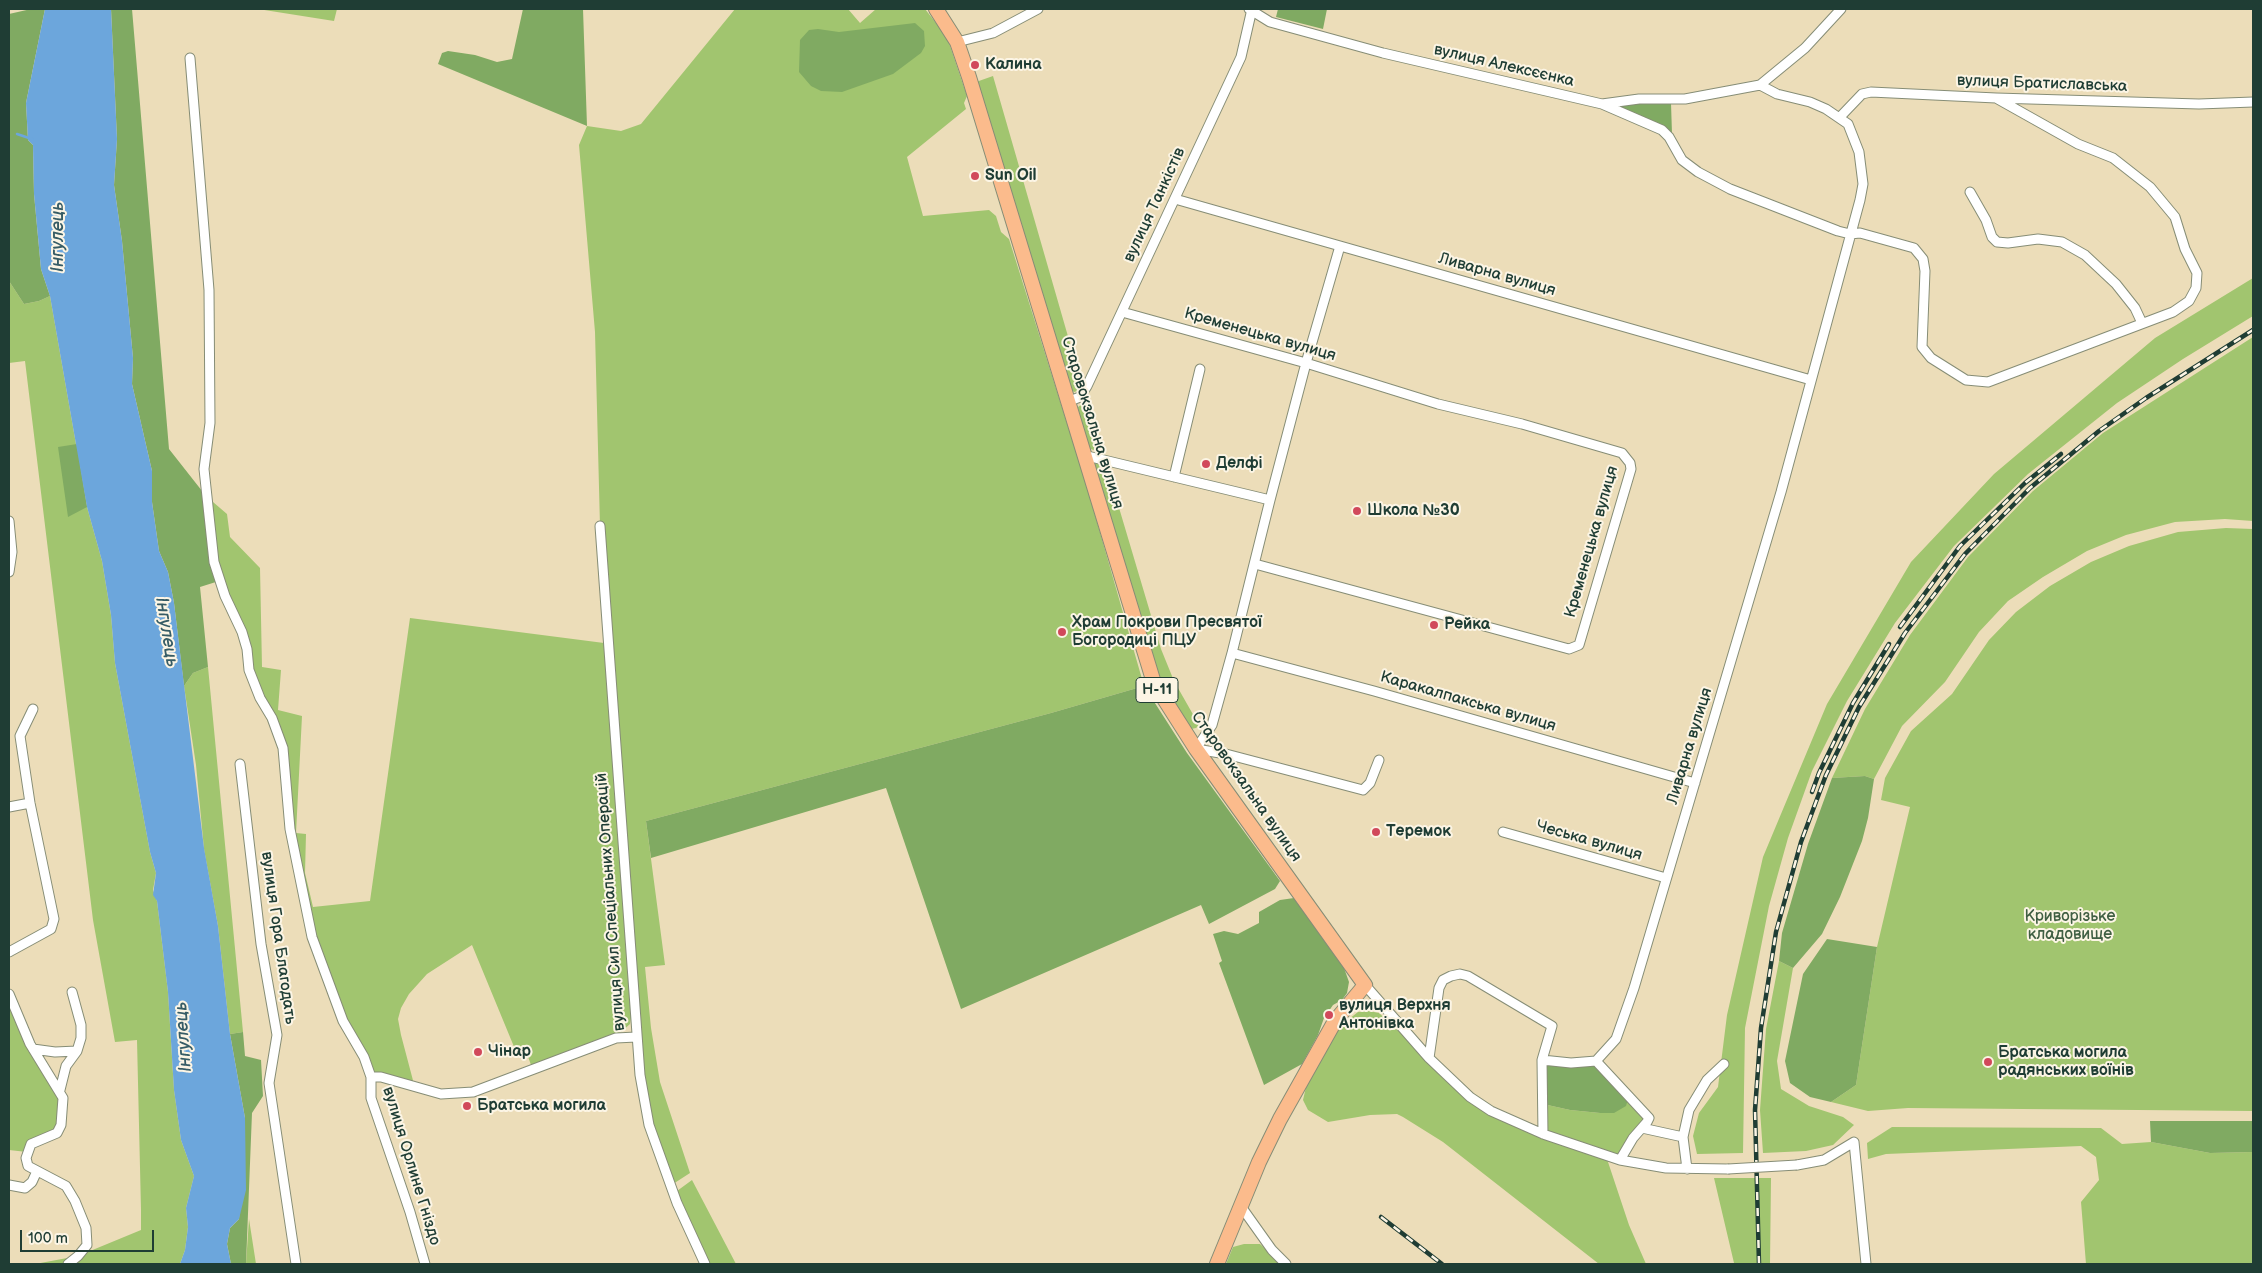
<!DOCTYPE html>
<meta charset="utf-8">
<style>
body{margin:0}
#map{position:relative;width:2262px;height:1273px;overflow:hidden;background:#ecddb9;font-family:"Balsamiq Sans",sans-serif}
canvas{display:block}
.frame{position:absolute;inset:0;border:10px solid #1f3d34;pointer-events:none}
.scale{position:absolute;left:20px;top:1230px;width:134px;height:22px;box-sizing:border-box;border:2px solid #1f3d34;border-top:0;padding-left:6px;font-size:15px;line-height:18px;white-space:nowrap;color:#1f3d34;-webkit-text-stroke:4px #fcf5e5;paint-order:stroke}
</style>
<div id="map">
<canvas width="2262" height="1273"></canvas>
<div class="frame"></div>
<div class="scale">100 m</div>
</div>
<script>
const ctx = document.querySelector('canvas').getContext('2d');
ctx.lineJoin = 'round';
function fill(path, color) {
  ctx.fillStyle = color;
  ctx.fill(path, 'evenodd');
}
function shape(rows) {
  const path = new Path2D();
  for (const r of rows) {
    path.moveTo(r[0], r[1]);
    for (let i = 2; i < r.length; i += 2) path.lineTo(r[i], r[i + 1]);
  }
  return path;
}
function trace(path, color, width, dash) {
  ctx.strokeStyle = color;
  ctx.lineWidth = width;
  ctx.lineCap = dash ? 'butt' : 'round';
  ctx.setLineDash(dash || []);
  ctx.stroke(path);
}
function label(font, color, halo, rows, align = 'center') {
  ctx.font = font + ' "Balsamiq Sans",sans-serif';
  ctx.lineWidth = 4;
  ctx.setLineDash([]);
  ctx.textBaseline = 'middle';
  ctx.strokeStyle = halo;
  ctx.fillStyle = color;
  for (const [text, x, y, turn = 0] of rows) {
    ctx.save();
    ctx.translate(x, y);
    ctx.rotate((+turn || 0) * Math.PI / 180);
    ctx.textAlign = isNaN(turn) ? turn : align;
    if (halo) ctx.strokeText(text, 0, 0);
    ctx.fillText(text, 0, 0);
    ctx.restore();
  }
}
fill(shape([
 [258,9,337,9,334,21],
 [735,9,848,9,860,23,876,9,925,9,947,37,967,96,964,103,966,109,907,157,923,216,989,210,996,216,1001,232,1009,239,1087,487,1144,686,1051,713,646,821,665,965,645,967,651,1028,660,1082,690,1173,673,1184,652,1124,643,1074,600,526,595,332,579,145,587,126,621,131,641,124],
 [993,76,1082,385,1075,392,1071,391,976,82],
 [2253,278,2253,316,2183,359,2117,403,2028,474,1954,546,1895,623,1847,701,1812,771,1788,838,1769,906,1745,1028,1743,1153,1697,1154,1693,1136,1699,1113,1718,1087,1727,1015,1763,857,1827,704,1911,562,1994,474,2155,338],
 [9,281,24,304,39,301,50,296,87,507,102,561,111,615,115,663,150,852,156,873,153,890,157,901,168,992,174,1090,181,1140,194,1176,186,1208,188,1227,185,1250,180,1264,35,1264,78,1256,141,1230,141,1210,137,1040,115,1042,93,920,25,361,9,363],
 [2253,337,2253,521,2225,519,2175,522,2126,535,2087,551,2043,577,2008,601,1979,632,1945,682,1902,726,1874,779,1865,776,1832,778,1865,709,1910,635,1968,557,2033,491,2103,433],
 [1087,400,1102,453,1088,448,1076,413,1078,407],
 [1098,462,1106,464,1161,649,1174,681,1199,725,1196,728,1191,729,1162,689,1093,466,1094,463],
 [206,496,227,514,230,537,260,568,262,667,281,670,278,710,302,716,296,833,306,834,305,873,313,907,370,901,410,618,604,643,632,1011,630,1024,621,1032,531,1065,526,1051,517,1054,472,945,427,974,409,994,401,1008,398,1019,401,1035,415,1088,371,1077,333,997,300,885,283,748,260,698,247,649,225,596],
 [2226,528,2253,529,2253,1111,1908,1108,1868,1111,1831,1102,1856,1085,1877,947,1910,807,1881,800,1885,778,1911,731,1952,694,1989,640,2016,612,2050,586,2091,562,2129,546,2178,532],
 [208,667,243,1032,230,1034,218,926,204,849,196,765,184,686,193,673],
 [1779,961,1793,968,1777,1061,1781,1089,1809,1106,1843,1117,1854,1125,1833,1145,1806,1151,1763,1153,1760,1110,1766,1029],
 [9,994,15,1011,60,1090,61,1125,27,1152,9,1150],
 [1369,1011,1379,1013,1470,1097,1543,1134,1543,1104,1570,1110,1600,1113,1629,1096,1649,1118,1620,1160,1606,1156,1629,1225,1646,1264,1599,1264,1443,1142,1403,1117,1397,1114,1370,1115,1328,1122,1308,1110,1303,1100,1307,1083,1326,1049,1340,1027,1349,1019,1358,1012],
 [1892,1127,2101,1128,2122,1144,2151,1142,2210,1153,2253,1152,2253,1264,2086,1264,2081,1202,2099,1180,2096,1157,2081,1146,1886,1154,1868,1159,1867,1143],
 [1714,1178,1771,1178,1770,1264,1732,1264,1734,1263],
 [692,1180,736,1264,710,1264,677,1191],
 [249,1219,256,1264,246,1264],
 [1244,1244,1260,1244,1282,1264,1226,1264,1233,1247]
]), '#a1c56f');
fill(shape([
 [31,9,45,9,26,103,28,140,33,145,34,194,41,269,50,296,39,301,24,304,9,281,9,14],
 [111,9,132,9,169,449,206,496,219,581,200,587,208,667,193,673,184,686,174,603,168,572,159,551,152,502,152,471,132,384,133,358,122,241,114,185,117,139],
 [523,9,583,9,587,126,438,64,442,53,448,51,475,55,497,62,512,59],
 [1278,9,1327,9,1323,29,1276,17],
 [915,23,924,31,925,46,921,53,893,74,842,92,821,91,811,86,799,72,800,40,809,30,818,29,839,32],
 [1618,103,1671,103,1672,134,1618,109],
 [77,444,87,507,68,517,58,447],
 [1144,686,1187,753,1280,881,1275,889,1209,924,1201,905,961,1009,886,788,651,858,646,821,1051,713],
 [1865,776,1874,779,1868,818,1862,841,1840,897,1822,934,1793,968,1779,961,1782,933,1808,844,1832,778],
 [1294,898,1344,968,1349,982,1347,993,1342,1000,1333,1005,1324,1018,1318,1035,1302,1064,1264,1085,1219,963,1222,961,1213,934,1224,931,1238,934,1259,923,1259,912,1280,900],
 [1827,939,1877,947,1856,1085,1831,1102,1810,1097,1790,1083,1785,1061,1803,974],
 [243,1032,245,1056,261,1060,263,1096,252,1113,246,1264,231,1264,227,1244,230,1228,239,1219,245,1118,230,1034],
 [1542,1060,1596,1061,1629,1096,1626,1106,1614,1113,1600,1113,1570,1110,1543,1104],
 [2150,1121,2253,1121,2253,1152,2210,1153,2151,1142]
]), '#80aa62');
fill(shape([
 [45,9,111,9,117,139,114,185,122,241,133,358,132,384,152,471,152,502,159,551,168,572,174,603,204,848,218,926,230,1034,245,1118,246,1190,239,1219,230,1228,227,1244,231,1264,180,1264,185,1250,188,1227,186,1208,194,1176,181,1140,174,1090,168,992,157,901,153,895,156,873,150,852,115,663,111,615,102,561,87,507,50,296,41,269,34,194,33,145,28,140,26,103]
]), '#6ca6dc');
trace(shape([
 [17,134,32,139]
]), '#6ca6dc', 2.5);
const minor = shape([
 [1249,9,1270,22,1383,53,1602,104,1639,99,1685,99,1760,85,1805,48,1841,9],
 [957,42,993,33,1038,9],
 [190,58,209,290,210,423,204,469,214,562,225,596,242,632,247,649,249,670,260,698,272,718,283,748,290,829,312,937,343,1021,364,1057,371,1077,371,1098,410,1212,425,1264],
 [1602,104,1662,130,1669,137,1682,160,1698,172,1730,189,1838,231,1850,234,1860,233,1914,248,1923,259,1925,271,1922,347,1931,358,1966,380,1988,382,2173,312,2189,301,2196,288,2197,273,2185,249,2175,217,2150,187,2113,158,2078,144,1996,98],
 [1840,117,1862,94,1871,92,1996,98,2199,104,2253,102],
 [1970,192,1986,220,1992,237,1997,242,2008,243,2038,239,2062,242,2085,255,2116,284,2135,308,2142,323],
 [1175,199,1811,380],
 [1340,246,1306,363,1270,500,1232,653,1212,725,1196,749,1226,754,1363,790,1370,783,1379,760],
 [1122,312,1306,363,1438,404,1522,424,1622,453,1630,463,1631,469,1579,645,1569,649,1255,564],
 [1067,402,1080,397,1087,386,1241,57,1252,9],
 [1083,455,1270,500],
 [1174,477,1200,369],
 [9,521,12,552,9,572],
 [600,526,640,1075,649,1125,677,1203,705,1264],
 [1232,653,1374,691,1695,783],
 [240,764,261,944,277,1035,269,1083,296,1264],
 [9,807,30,803],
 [1503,832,1666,878],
 [9,952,51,929,54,919,30,803,20,736,33,709],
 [1365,985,1429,1058,1470,1097,1491,1111,1543,1134,1620,1160,1666,1168,1728,1169],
 [9,994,30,1044,63,1098,61,1125,57,1133,31,1144,26,1158,28,1166,66,1186,75,1201,86,1228,87,1245,78,1256,68,1264],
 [33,1049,55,1052,77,1051],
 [1429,1058,1439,988,1443,980,1451,976,1460,974,1468,976,1552,1026,1542,1060,1543,1134],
 [1542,1060,1571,1063,1596,1061,1616,1039,1634,988,1781,492,1860,200,1863,184,1859,152,1848,124,1826,109,1810,102,1777,94,1760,85],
 [1596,1061,1649,1118,1647,1122,1633,1138,1620,1160],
 [371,1077,381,1077,441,1094,473,1092,616,1038,636,1037],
 [60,1090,66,1066,77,1051,81,1038,81,1025,72,992],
 [1642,1128,1683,1137],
 [1797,1165,1824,1160,1854,1142,1866,1264],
 [1687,1169,1683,1137,1689,1110,1707,1080,1724,1064],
 [9,1185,25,1188,32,1182,37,1171],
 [1240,1205,1272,1250,1286,1264]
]);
const primary = shape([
 [936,9,957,42,969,77,1154,683,1196,749,1365,985,1335,1021,1280,1119,1259,1162,1217,1264]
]);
trace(minor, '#868d76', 11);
trace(primary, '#868d76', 16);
trace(minor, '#fff', 9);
trace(primary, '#fbbb8c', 14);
const rail = shape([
 [1900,627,1960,546,2025,483,2061,454],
 [1812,792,1819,773,1853,703,1889,644],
 [1381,1217,1442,1264],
 [1759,1264,1755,1110,1761,1028,1776,932,1801,842,1826,775,1859,707,1905,633,1965,554,2030,488,2099,431,2146,398,2253,330]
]);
trace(rail, '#1f3d34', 4.5);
trace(rail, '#fcf5e5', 2.5, [8]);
const minorBridge = shape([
 [1728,1169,1797,1165]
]);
trace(minorBridge, '#868d76', 11, []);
trace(minorBridge, '#fff', 9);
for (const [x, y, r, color] of [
 [975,65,5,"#d1495b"],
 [975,176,5,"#d1495b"],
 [1206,464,5,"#d1495b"],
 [1357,511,5,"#d1495b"],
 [1434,625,5,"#d1495b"],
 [1062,632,5,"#d1495b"],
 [1376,832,5,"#d1495b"],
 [1329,1015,5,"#d1495b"],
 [478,1052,5,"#d1495b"],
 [1988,1062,5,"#d1495b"],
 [467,1106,5,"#d1495b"]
]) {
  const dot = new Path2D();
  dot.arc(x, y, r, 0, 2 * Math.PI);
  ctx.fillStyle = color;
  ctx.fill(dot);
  trace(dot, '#fcf5e5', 2);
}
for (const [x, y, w] of [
 [1157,690,42]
]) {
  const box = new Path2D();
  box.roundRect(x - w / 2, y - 12.5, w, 25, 4);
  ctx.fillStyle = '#fcf5e5';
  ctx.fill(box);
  trace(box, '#1f3d34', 1);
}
label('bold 15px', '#1f3d34', null, [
 ["Н-11",1157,690]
]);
label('bold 16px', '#1f3d34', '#fcf5e5', [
 ["Калина",985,65],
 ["Sun Oil",985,176],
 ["Делфі",1216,464],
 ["Школа №30",1367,511],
 ["Храм Покрови Пресвятої",1072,623],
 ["Богородиці ПЦУ",1072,641],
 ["Рейка",1444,625],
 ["Теремок",1386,832],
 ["вулиця Верхня",1339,1006],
 ["Антонівка",1339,1024],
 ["Чінар",488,1052],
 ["Братська могила",1998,1053],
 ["радянських воїнів",1998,1071],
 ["Братська могила",477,1106]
], 'left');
label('16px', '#1f3d34', '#fcf5e5', [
 ["вулиця Алексєєнка",1504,66,13],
 ["вулиця Братиславська",2042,84,2],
 ["вулиця Танкістів",1155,205,-65],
 ["Ливарна вулиця",1497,275,16],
 ["Кременецька вулиця",1260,335,16],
 ["Старовокзальна вулиця",1092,423,73],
 ["Кременецька вулиця",1592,542,-74],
 ["Каракалпакська вулиця",1468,702,16],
 ["Ливарна вулиця",1690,746,-73],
 ["Старовокзальна вулиця",1246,787,55],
 ["Чеська вулиця",1589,841,16],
 ["вулиця Сил Спеціальних Операцій",611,902,-94],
 ["вулиця Гора Благодать",278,938,82],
 ["вулиця Орлине Гніздо",411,1166,73]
]);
label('16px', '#405f43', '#fcf5e5', [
 ["Криворізьке",2070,917],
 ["кладовище",2070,935]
]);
label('italic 18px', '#365c66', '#fcf5e5', [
 ["Інгулець",58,237,-90],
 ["Інгулець",166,632,81],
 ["Інгулець",184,1037,-94]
]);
</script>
